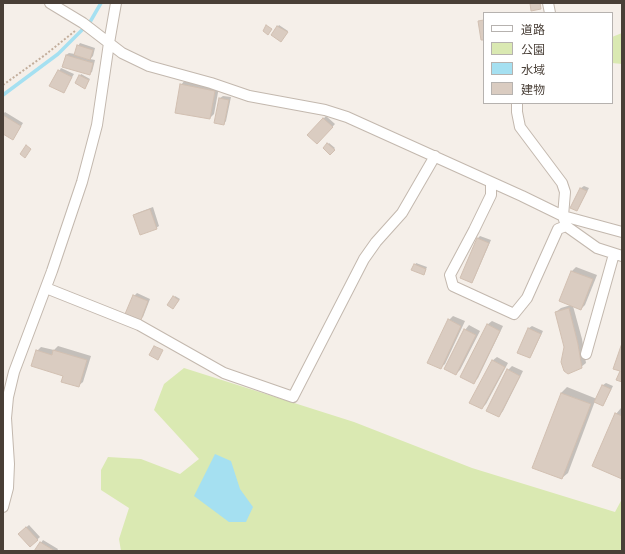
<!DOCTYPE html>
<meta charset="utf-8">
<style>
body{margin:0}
#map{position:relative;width:625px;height:554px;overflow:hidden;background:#f5efe9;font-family:"Exo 2","Noto Sans JP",sans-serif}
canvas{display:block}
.frame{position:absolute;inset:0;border:4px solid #493f37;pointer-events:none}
.legend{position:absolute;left:483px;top:12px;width:130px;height:92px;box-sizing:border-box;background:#fff;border:1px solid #b6b2af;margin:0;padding:5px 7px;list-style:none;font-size:12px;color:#493f37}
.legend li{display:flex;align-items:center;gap:8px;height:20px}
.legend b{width:20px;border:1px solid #b6b2af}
</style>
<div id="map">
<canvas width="625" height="554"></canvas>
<div class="frame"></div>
<ul class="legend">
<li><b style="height:5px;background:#fff"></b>道路</li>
<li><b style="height:11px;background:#dae9b2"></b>公園</li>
<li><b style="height:11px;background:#a5e0f1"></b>水域</li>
<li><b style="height:11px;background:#daccc1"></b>建物</li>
</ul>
</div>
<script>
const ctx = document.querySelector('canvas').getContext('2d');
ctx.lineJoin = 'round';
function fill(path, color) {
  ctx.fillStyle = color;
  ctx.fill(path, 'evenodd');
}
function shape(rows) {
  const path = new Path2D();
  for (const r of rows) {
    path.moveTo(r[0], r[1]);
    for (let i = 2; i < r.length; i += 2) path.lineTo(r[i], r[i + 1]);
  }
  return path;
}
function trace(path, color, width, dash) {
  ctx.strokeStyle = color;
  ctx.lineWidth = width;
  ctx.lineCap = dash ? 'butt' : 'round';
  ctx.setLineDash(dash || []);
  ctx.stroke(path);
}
fill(shape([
 [622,33,622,64,612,63,612,37],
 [184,368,354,422,472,468,615,512,622,499,622,551,121,551,119,539,129,508,101,490,101,470,108,457,141,459,180,474,199,459,154,410,164,384]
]), '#dae9b2');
fill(shape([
 [215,454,231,461,240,489,253,507,246,522,229,522,194,496]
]), '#a5e0f1');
fill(shape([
 [279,25,288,31,282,40,272,35],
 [80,43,95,48,93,56,90,59,95,60,92,72,89,74,66,55,69,53,75,54,78,46],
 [61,68,74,74,63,92,51,86],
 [81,74,90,79,86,86,76,83],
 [185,80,219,87,214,114,210,118,181,85],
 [223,96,231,97,226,121,224,124,220,98],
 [5,112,23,123,15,136,3,133,3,114],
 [326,116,335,124,317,143,308,135],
 [329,143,335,148,330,153,324,148],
 [584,186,589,188,579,207,577,210,572,207,581,188],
 [153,207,159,226,156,228,134,215,137,213],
 [480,236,491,240,474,279,471,282,461,278,478,238],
 [416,263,427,267,424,274,415,265],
 [576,267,597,275,585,305,581,309,573,306,582,339,586,363,581,367,565,347,556,312,561,308,571,305,560,301,572,271],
 [137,293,150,299,143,317,140,319,134,296],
 [175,296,180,299,174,307,169,305],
 [453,316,465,321,445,364,440,368,449,320],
 [492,321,503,326,478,378,473,383,487,325],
 [469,325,480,331,460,370,456,374,465,330],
 [532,326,543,331,532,354,530,357,529,328],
 [58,346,91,356,83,382,78,386,37,351,41,347,54,350],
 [497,357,508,363,486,404,482,408,492,361],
 [512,366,523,371,503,411,499,416,508,370],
 [606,383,613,386,605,402,603,404,595,401,568,473,562,478,561,393,567,387,597,399,603,385],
 [621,408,622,408,622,478,616,414],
 [29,525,40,537,30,546,22,531],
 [43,540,58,549,57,551,35,551]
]), '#0003');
trace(shape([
 [3,95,58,54,90,22,101,3]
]), '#a5e0f1', 3.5);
const building = shape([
 [530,3,540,3,541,9,531,11,530,3],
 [484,20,484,40,481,40,478,21,484,20],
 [266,25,272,29,268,35,263,31,266,25],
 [277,26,288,32,281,42,271,35,277,26],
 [77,45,93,50,90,60,74,55,77,45],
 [66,55,93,63,90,75,62,67,66,55],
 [58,70,72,77,64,93,49,86,58,70],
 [79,75,89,80,85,89,75,83,79,75],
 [180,84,215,91,210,119,175,113,180,84],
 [219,98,229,100,224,125,214,123,219,98],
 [3,115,21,126,13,140,3,134,3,115],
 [323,118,333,127,317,144,307,135,323,118],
 [327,143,335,150,330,155,323,148,327,143],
 [26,145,31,149,25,158,20,154,26,145],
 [580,188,587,191,577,211,570,208,580,188],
 [150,209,157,229,140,235,133,215,150,209],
 [477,238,489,243,472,283,460,278,477,238],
 [414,264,426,269,424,275,411,270,414,264],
 [571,271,593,279,581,310,559,301,571,271],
 [133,295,148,301,141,320,125,314,133,295],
 [173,296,179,300,173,309,167,305,173,296],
 [569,308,578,344,582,368,568,374,564,371,561,362,564,347,555,312,569,308],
 [448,319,461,326,441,369,427,363,448,319],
 [487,324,500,331,474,384,460,377,487,324],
 [528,328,541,334,530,358,517,353,528,328],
 [464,329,476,335,456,375,444,369,464,329],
 [622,343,622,382,616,380,620,371,613,369,622,343],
 [154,346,163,350,158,360,149,355,154,346],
 [36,350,52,355,53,350,87,360,79,387,61,382,63,376,31,366,36,350],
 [492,360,505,367,482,409,469,403,492,360],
 [507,369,520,376,499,417,486,411,507,369],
 [602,385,611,389,603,406,594,402,602,385],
 [561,393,591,404,562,479,532,468,561,393],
 [615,413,622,416,622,479,592,466,615,413],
 [26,527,38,540,30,547,18,534,26,527],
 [40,542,55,551,34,551,40,542]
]);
fill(building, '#daccc1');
trace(building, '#d1bfb1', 1);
const street = shape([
 [50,3,83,23,122,53,149,66,211,83,249,96,325,110,347,117,522,196,563,216,622,232],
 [548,3,550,13],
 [517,103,517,112,520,127,562,183,565,192,563,216,566,226,597,248,622,256],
 [491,183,491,195,474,230,450,275,453,286,514,314,527,298,558,229,566,226],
 [46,288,139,325,224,373,293,397,364,259,376,242,402,213,435,156],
 [586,354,614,254],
 [3,507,8,488,9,464,6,418,8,397,14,372,52,271,82,182,97,125,109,43,116,3]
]);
trace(street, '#c3b8ae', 12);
trace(shape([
 [3,85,45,55,75,31]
]), '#c2ae9c', 2, [2, 2]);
trace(street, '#fff', 10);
</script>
